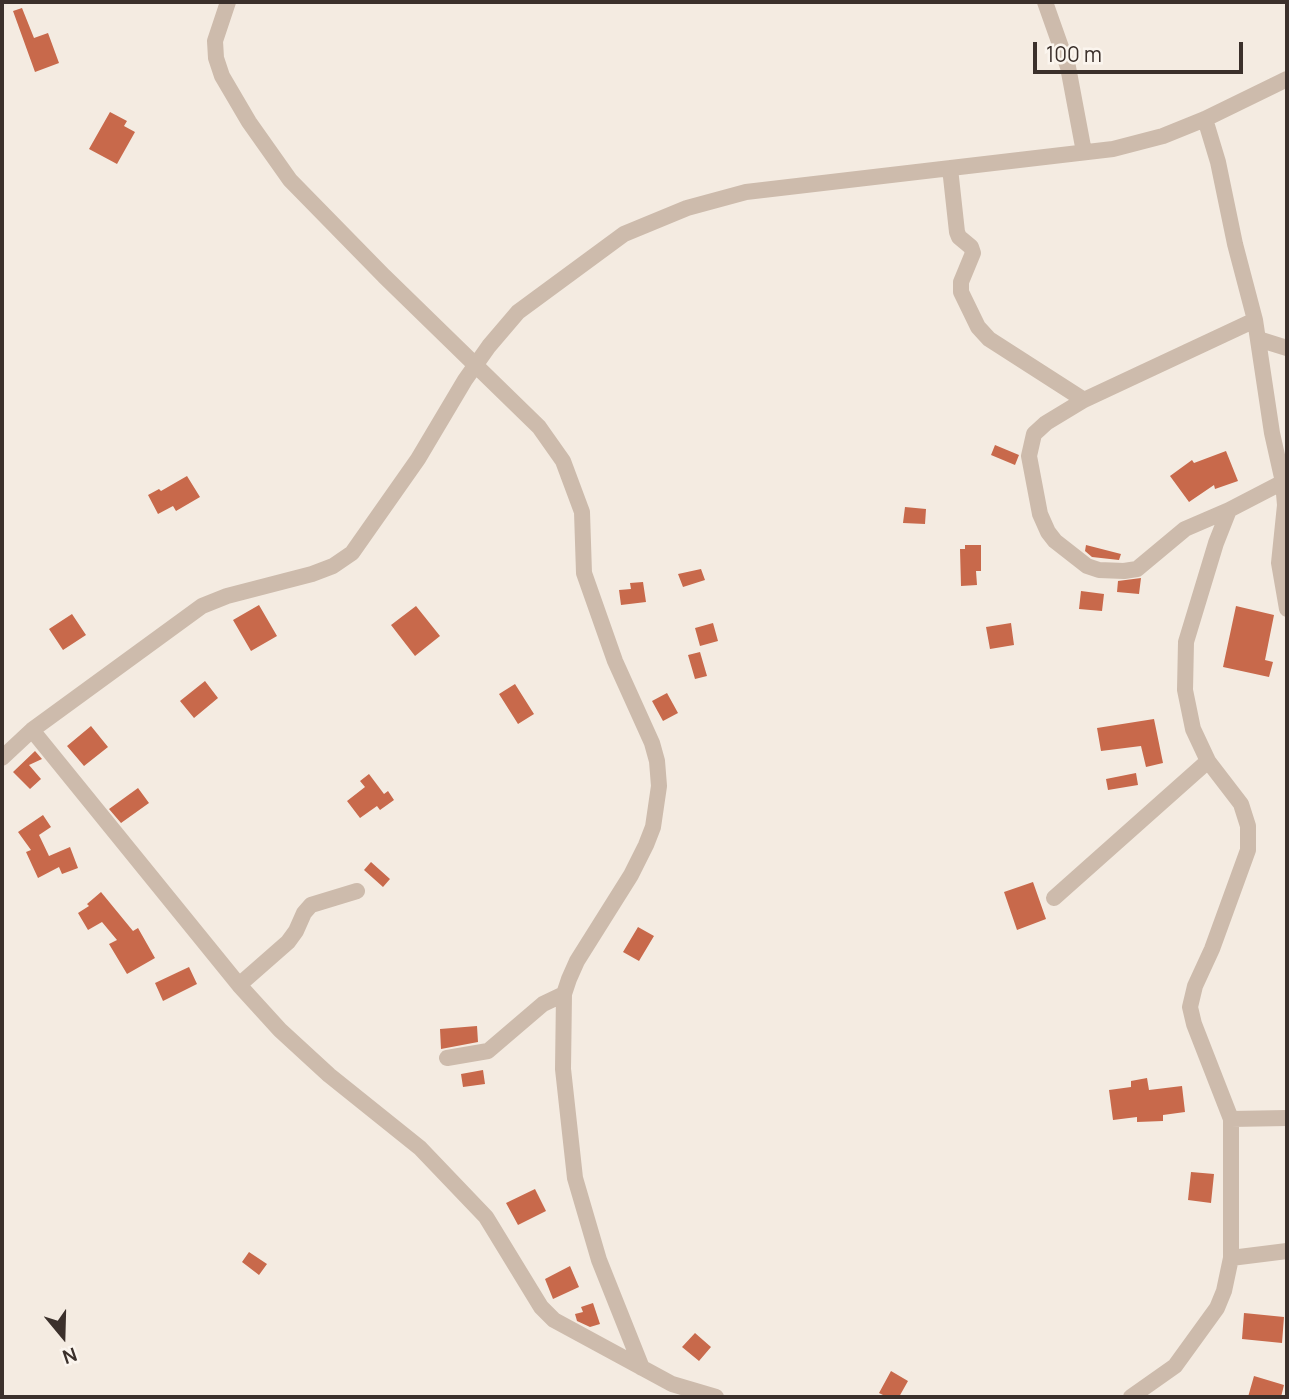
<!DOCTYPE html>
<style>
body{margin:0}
#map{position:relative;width:1289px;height:1399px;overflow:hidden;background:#f4ebe1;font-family:Manrope,sans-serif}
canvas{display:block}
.frame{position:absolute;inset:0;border:4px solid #3b302b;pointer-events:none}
.north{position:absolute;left:28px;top:1301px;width:70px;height:70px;-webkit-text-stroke:5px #fbf5ee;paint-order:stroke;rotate:161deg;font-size:19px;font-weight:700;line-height:28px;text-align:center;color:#3b302b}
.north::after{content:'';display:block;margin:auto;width:24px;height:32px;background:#3b302b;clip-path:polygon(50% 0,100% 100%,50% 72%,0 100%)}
.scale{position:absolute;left:1033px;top:42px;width:210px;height:32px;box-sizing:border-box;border:4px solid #3b302b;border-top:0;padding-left:9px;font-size:21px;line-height:24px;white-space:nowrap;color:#3b302b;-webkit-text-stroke:5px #fbf5ee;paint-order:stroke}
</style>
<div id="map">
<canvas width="1289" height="1399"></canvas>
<div class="frame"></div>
<div class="north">N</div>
<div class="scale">100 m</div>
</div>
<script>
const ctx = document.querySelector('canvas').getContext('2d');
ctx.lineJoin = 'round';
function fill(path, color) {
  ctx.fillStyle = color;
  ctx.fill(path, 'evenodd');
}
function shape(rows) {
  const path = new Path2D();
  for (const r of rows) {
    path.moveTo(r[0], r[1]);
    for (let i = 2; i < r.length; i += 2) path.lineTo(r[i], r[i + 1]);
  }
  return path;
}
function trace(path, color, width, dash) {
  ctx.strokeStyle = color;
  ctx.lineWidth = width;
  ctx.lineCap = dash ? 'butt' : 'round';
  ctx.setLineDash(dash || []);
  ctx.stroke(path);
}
fill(shape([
 [22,8,34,38,48,33,59,63,35,72,13,11],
 [110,112,127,121,124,126,135,132,117,164,89,149],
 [995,445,1019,455,1015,465,991,455],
 [1226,451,1238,481,1215,489,1214,485,1189,502,1170,476,1192,460,1194,463],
 [187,476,200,497,176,511,173,506,158,514,148,495,159,489,161,491],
 [905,507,926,509,925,524,903,523],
 [965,545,981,545,981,571,976,571,977,585,961,586,960,549,965,549],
 [1086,545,1121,554,1119,560,1092,557,1085,551],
 [701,569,705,580,683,587,678,574],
 [1141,578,1139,594,1117,592,1118,581],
 [643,582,646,602,621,605,619,590,631,589,630,583],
 [1081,591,1104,594,1102,611,1079,609],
 [259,605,277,636,251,651,233,620],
 [416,606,440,636,415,656,391,625],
 [1236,606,1274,615,1265,660,1273,662,1269,677,1223,667],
 [72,614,86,635,63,650,49,629],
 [713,623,718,641,700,646,695,628],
 [1011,623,1014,645,990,649,986,627],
 [700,652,707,676,695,679,688,655],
 [205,681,218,698,194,718,180,701],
 [515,684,534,714,518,724,499,694],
 [667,693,678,713,663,721,652,701],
 [1154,719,1163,763,1146,767,1141,746,1101,751,1097,728],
 [91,726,108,747,84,766,67,746],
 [35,751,42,759,29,765,41,779,30,789,13,772],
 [1136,773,1138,785,1108,790,1106,779],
 [369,774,384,794,388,791,394,800,380,810,377,806,360,818,347,801,365,787,360,781],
 [138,788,149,803,121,823,109,809],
 [43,815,51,827,39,835,49,856,70,847,78,868,62,874,59,867,38,878,26,852,31,850,18,832],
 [371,862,390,879,383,887,364,870],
 [1033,882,1046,919,1017,930,1004,892],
 [101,892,133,931,138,928,155,958,127,974,109,944,117,940,102,922,88,930,78,913,89,906,87,904],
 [638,927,654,936,639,961,623,952],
 [189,967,197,984,163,1001,155,983],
 [477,1026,478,1042,441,1049,440,1029],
 [483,1070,485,1084,463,1087,461,1074],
 [1147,1078,1149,1090,1182,1086,1185,1112,1163,1115,1163,1121,1137,1122,1137,1117,1113,1120,1109,1090,1131,1087,1131,1081],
 [1191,1172,1214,1174,1211,1203,1188,1200],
 [535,1189,546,1211,518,1225,506,1203],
 [249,1252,267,1264,259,1275,242,1262],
 [570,1266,579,1287,553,1299,545,1279],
 [593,1303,600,1324,590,1327,577,1321,575,1314,583,1312,581,1307],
 [1244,1313,1284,1317,1282,1343,1242,1339],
 [695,1333,711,1347,699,1361,682,1347],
 [891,1371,908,1381,899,1397,887,1397,879,1393],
 [1254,1376,1284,1385,1281,1397,1248,1397]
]), '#c8694b');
trace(shape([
 [228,2,215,41,216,58,222,76,249,122,290,180,384,276,539,427,563,461,582,512,584,573,615,661,652,743,657,761,659,786,653,827,646,845,631,875,577,961,569,979,564,994,563,1069,575,1178,599,1260,642,1368],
 [1045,2,1068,67,1084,152],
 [1205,119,1218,162,1235,244,1255,320,1272,433,1283,482,1285,505,1279,563,1287,609],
 [950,168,957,232,959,237,971,247,973,253,961,282,961,292,978,327,989,339,1084,400],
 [1255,320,1084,400,1046,423,1034,434,1029,456,1040,514,1048,532,1055,541,1087,566,1099,570,1124,571,1137,569,1185,529,1229,510,1283,482],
 [1258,339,1287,348],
 [32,730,239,985,280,1030,329,1075,420,1148,486,1217,541,1307,554,1320,672,1384,716,1397],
 [2,758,32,730,202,606,227,596,312,574,333,566,352,553,418,459,465,380,489,346,518,312,624,234,687,208,746,192,1113,149,1163,136,1205,119,1287,79],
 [1054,898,1208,761],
 [239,985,288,942,296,931,304,913,311,905,357,891],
 [447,1058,488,1051,543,1004,564,994],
 [1231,1119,1287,1118],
 [1231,1258,1287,1251],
 [1131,1397,1175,1366,1217,1308,1224,1291,1231,1258,1231,1119,1194,1024,1190,1007,1195,986,1212,949,1248,850,1248,826,1241,804,1208,761,1193,729,1185,690,1186,642,1216,543,1229,510]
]), '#cdbbac', 16);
</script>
